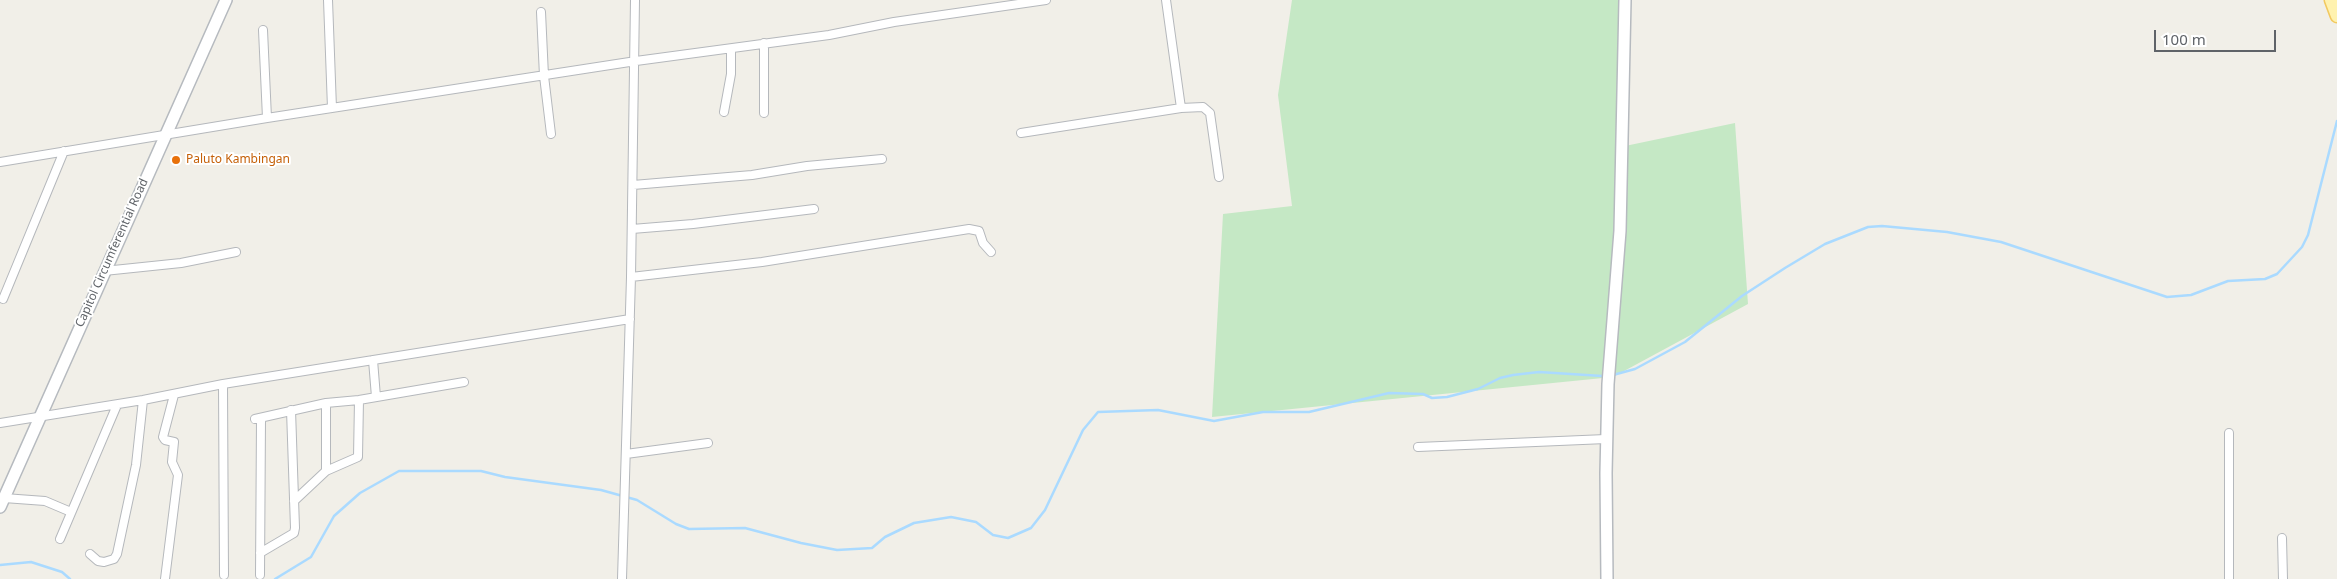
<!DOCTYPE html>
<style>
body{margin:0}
#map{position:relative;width:2337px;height:579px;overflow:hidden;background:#f1efe8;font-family:"Noto Sans",sans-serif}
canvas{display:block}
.scale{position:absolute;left:2154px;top:30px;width:122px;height:22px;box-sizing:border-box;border:2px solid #5f6368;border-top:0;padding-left:6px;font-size:15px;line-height:18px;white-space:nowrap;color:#5f6368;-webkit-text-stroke:4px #fff;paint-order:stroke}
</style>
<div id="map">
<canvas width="2337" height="579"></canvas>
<div class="scale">100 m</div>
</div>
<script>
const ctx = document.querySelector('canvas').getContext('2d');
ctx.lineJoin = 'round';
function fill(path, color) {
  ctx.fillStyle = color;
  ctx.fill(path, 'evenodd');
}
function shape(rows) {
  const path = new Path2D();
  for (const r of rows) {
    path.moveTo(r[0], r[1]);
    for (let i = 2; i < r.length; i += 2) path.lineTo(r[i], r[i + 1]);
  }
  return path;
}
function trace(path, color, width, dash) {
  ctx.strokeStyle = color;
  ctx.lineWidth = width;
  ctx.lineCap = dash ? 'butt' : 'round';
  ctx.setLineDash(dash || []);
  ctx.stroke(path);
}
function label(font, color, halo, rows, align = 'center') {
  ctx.font = font + ' "Noto Sans",sans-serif';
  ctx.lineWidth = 4;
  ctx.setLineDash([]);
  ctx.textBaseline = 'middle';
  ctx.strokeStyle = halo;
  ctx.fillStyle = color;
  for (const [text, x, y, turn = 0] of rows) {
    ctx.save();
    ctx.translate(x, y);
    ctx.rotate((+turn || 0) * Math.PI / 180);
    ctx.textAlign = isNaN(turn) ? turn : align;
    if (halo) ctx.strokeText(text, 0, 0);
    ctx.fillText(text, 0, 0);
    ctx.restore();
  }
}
fill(shape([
 [1292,0,1629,0,1625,146,1735,123,1748,304,1613,377,1212,417,1223,214,1292,206,1278,95]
]), '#c5e8c5');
trace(shape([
 [1613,375,1635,369,1685,342,1742,296,1785,268,1825,244,1868,227,1882,226,1947,232,2001,242,2167,297,2191,295,2228,281,2265,279,2277,274,2302,247,2308,235,2337,121],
 [0,565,31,562,62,572,70,579],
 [275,579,311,557,334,516,360,493,399,471,481,471,505,477,601,490,637,500,676,524,689,529,745,528,801,543,837,550,872,548,885,537,914,523,951,517,976,522,993,535,1008,538,1031,528,1045,510,1083,430,1098,412,1158,410,1214,421,1263,412,1309,412,1389,393,1423,394,1432,398,1447,397,1478,389,1500,378,1513,375,1539,372,1602,376]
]), '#aadaff', 2.5);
const street = shape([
 [328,0,332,108],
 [541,12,544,76,551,134],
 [263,30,267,118],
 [1181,108,1203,107,1210,113,1219,177],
 [724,112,731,74,731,49],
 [764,113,764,43],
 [1021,133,1181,108,1166,0],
 [0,162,267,118,636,61,829,35,894,22,1046,0],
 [633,185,752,175,807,166,882,159],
 [632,229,693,224,814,209],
 [104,271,181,263,236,252],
 [631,277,762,262,969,229,979,231,983,243,991,252],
 [3,299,64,151],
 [373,360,376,397],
 [223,384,224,575],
 [255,419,326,403,359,400,464,382],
 [0,423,143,400,223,384,630,319],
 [1418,447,1606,439],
 [626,454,708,443],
 [326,471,326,403],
 [4,498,45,501,71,512],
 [294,501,326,471,358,457,359,400],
 [2282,538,2283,579],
 [60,539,117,405],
 [260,553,294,533,295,528,291,410],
 [90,554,98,561,104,562,114,559,117,554,136,465,143,400],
 [260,575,261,419],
 [165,579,178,475,172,462,174,442,165,440,163,437,174,395],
 [622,579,631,277,635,0],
 [2229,579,2229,433]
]);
const secondary = shape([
 [0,507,226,0],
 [1607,579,1606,473,1608,384,1620,231,1625,0]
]);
const primary = shape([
 [2331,0,2337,16]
]);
trace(street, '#b5b8bc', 10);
trace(secondary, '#b6babf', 14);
trace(primary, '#f2c960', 15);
trace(street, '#fff', 8);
trace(secondary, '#fff', 11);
trace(primary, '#fff2af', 12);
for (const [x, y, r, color] of [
 [176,160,5,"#e8710a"]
]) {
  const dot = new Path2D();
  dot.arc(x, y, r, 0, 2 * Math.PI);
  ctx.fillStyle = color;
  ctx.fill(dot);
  trace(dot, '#fff', 2);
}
label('12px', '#c56008', '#fff', [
 ["Paluto Kambingan",186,160]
], 'left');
label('12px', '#5f6368', '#fff', [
 ["Capitol Circumferential Road",112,253,-66]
]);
</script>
